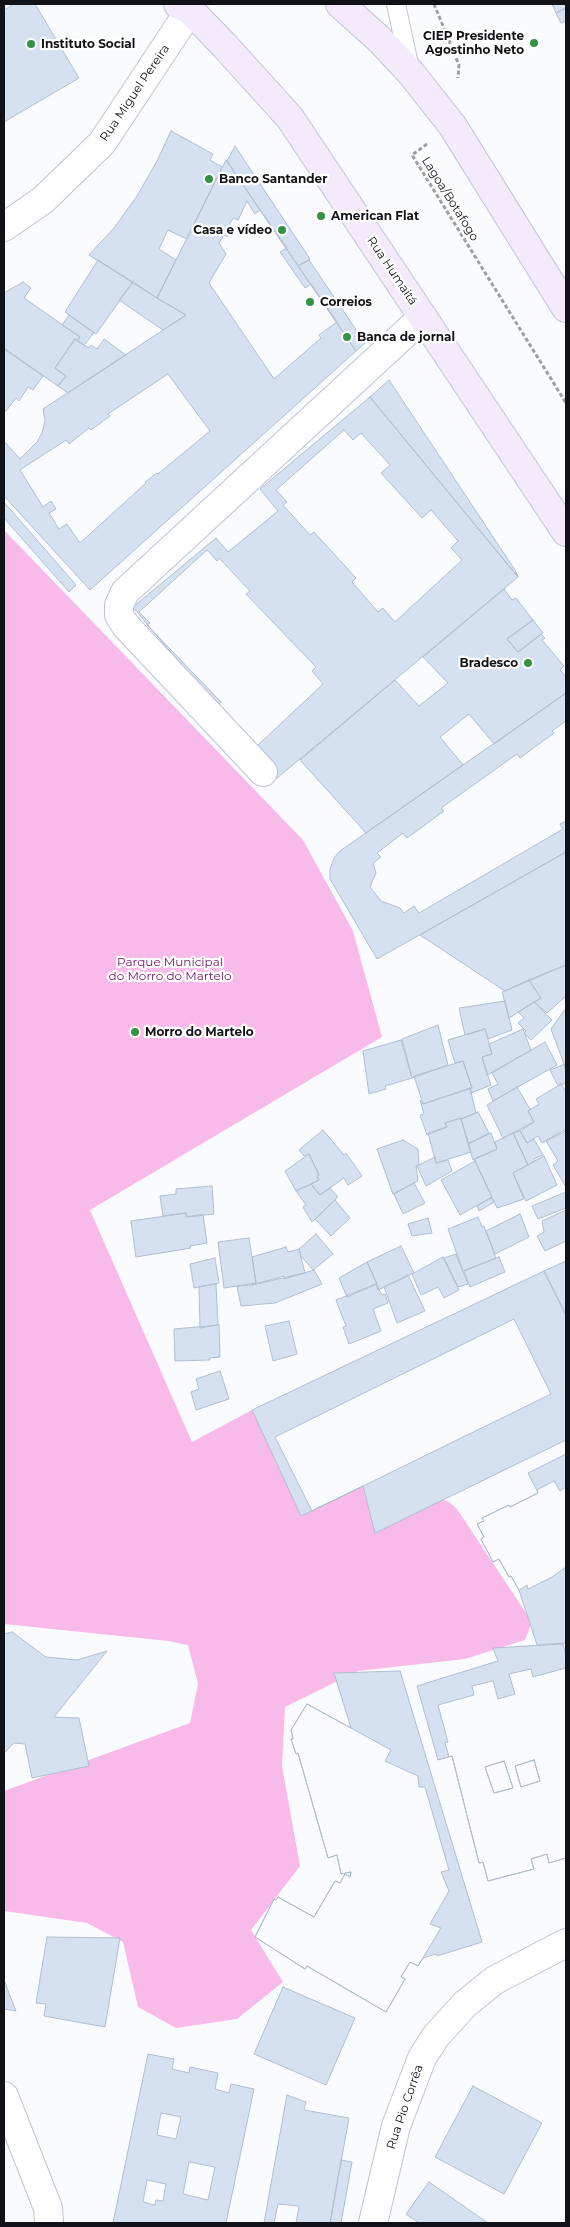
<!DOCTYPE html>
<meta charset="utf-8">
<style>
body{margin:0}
#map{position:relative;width:570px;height:2227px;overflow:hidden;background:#fafbff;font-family:Montserrat,sans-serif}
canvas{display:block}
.frame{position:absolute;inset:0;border:5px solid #111118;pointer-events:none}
</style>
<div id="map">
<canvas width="570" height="2227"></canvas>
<div class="frame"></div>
</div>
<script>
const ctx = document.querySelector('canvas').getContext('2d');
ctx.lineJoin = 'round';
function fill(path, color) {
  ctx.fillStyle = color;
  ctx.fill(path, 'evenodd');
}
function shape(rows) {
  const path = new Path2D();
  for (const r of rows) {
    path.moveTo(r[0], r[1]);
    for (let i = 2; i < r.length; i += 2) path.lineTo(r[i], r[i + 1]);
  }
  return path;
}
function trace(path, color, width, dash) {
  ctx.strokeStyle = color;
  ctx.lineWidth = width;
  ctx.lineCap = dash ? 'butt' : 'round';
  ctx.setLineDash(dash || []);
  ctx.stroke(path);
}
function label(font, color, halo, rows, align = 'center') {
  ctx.font = font + ' Montserrat,sans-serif';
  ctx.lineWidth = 4.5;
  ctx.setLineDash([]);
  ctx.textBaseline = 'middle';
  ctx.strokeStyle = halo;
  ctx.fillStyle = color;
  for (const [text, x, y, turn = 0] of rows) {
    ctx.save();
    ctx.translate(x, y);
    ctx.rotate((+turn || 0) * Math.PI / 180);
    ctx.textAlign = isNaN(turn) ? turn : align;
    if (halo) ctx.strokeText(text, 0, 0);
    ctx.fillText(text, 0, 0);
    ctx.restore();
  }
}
fill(shape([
 [4,530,303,840,353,931,382,1037,90,1210,192,1442,252,1410,304,1514,363,1486,368,1504,429,1494,449,1502,457,1509,532,1622,525,1640,465,1659,358,1671,285,1707,282,1766,300,1866,251,1930,283,1982,237,2019,176,2028,138,2007,123,1942,87,1923,4,1911,4,1791,190,1723,198,1684,188,1645,168,1641,4,1624]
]), '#f8bae8');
const building = shape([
 [14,4,35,4,79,78,4,122,4,10,14,4],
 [552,4,566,4,566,8,556,13,552,4],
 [566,8,566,21,561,23,556,13,566,8],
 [171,131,213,154,210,160,222,167,187,239,168,230,159,249,176,260,157,298,89,255,114,228,137,196,157,161,171,131],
 [235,146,310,259,298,266,227,161,235,146],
 [226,160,356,351,90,590,4,496,4,441,20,459,37,442,42,433,45,421,43,409,186,315,157,298,226,160],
 [247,201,255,214,260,210,287,248,280,252,305,288,311,284,337,322,319,335,321,338,274,379,209,283,226,254,219,243,224,235,227,237,231,230,228,227,233,218,238,220,247,201],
 [98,260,133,282,96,334,65,312,98,260],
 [309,260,365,343,356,351,298,266,309,260],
 [23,282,31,288,24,298,80,337,77,341,75,339,55,368,66,376,58,386,4,348,4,293,23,282],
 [133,282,157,298,186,315,163,330,119,300,133,282],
 [69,315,94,333,84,345,77,341,80,337,62,325,69,315],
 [75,339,89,348,91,345,97,349,104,339,126,355,68,393,58,386,66,376,55,368,75,339],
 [4,349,43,376,33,390,28,387,19,401,16,398,6,411,4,410,4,349],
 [168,374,210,431,158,474,157,473,145,482,146,483,80,543,67,524,59,529,49,513,56,509,51,501,43,507,20,470,66,440,69,444,89,428,91,430,110,416,108,414,168,374],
 [389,380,515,570,518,577,370,397,389,380],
 [370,397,518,577,276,779,133,607,216,538,228,552,278,511,260,489,370,397],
 [344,430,353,440,361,433,390,465,381,473,422,518,431,510,458,541,451,548,462,560,395,622,383,608,378,612,352,582,356,578,314,532,310,535,283,505,287,502,276,490,344,430],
 [4,502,76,585,69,592,4,518,4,502],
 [207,550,217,561,219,558,250,591,246,594,316,667,312,671,323,684,257,746,219,704,221,702,147,625,150,623,139,612,207,550],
 [504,589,512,600,516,598,533,620,507,639,518,652,541,634,545,638,542,640,564,666,560,670,566,677,566,693,494,744,469,714,440,737,463,765,366,833,300,760,395,680,419,706,448,683,423,657,504,589],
 [533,620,543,633,518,652,507,639,533,620],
 [566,693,566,852,377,959,330,879,330,869,334,858,340,851,566,693],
 [566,721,566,821,560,824,563,829,419,913,414,906,404,913,400,908,381,901,370,887,376,873,373,863,381,857,377,853,403,833,407,838,444,811,441,808,517,754,520,758,554,733,552,731,566,721],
 [566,852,566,965,505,991,420,935,566,852],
 [566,965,566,996,547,1013,534,1002,541,998,529,980,566,965],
 [529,980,541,998,509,1018,502,992,529,980],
 [505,1001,512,1030,488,1039,485,1029,465,1035,459,1008,505,1001],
 [534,1002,552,1020,531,1040,524,1033,526,1031,518,1023,524,1018,518,1012,534,1002],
 [566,1008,566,1069,551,1029,566,1008],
 [438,1025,448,1065,412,1078,402,1039,438,1025],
 [485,1029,492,1054,482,1057,491,1085,471,1093,470,1088,472,1088,463,1061,455,1063,448,1040,485,1029],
 [523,1029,531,1050,487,1075,482,1057,492,1054,489,1044,523,1029],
 [401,1040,412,1078,385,1086,386,1089,369,1094,363,1051,401,1040],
 [545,1042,557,1065,493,1101,488,1089,498,1084,492,1073,545,1042],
 [463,1061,472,1088,423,1104,414,1076,463,1061],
 [565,1064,566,1083,558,1086,550,1070,565,1064],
 [561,1084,566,1092,566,1129,542,1143,538,1136,527,1143,520,1131,534,1122,528,1111,539,1104,536,1099,561,1084],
 [517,1087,530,1109,528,1111,534,1122,503,1138,487,1105,517,1087],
 [470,1088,476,1113,461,1119,461,1118,445,1123,447,1127,427,1135,420,1115,424,1114,420,1100,423,1104,470,1088],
 [478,1112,489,1133,468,1144,461,1119,478,1112],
 [461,1118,471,1152,436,1163,428,1133,447,1127,445,1123,461,1118],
 [323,1130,344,1155,346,1153,362,1176,348,1185,344,1178,320,1195,311,1184,319,1180,317,1176,319,1175,309,1154,304,1156,299,1150,323,1130],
 [520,1131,527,1143,534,1139,543,1155,534,1159,535,1161,528,1165,513,1133,520,1131],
 [566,1131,566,1187,553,1165,558,1161,546,1141,566,1131],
 [491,1133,497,1149,473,1160,468,1144,491,1133],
 [513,1133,528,1165,513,1173,524,1199,497,1208,474,1159,497,1149,495,1142,513,1133],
 [403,1140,418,1149,419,1165,416,1166,418,1181,393,1194,377,1149,403,1140],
 [309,1154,319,1175,317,1176,319,1180,296,1191,285,1171,309,1154],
 [544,1156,557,1185,526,1201,513,1173,544,1156],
 [435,1157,436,1163,448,1160,452,1171,426,1186,417,1166,435,1157],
 [475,1161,492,1197,460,1215,441,1180,475,1161],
 [414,1183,425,1203,403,1214,394,1194,414,1183],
 [311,1184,320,1195,330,1188,338,1197,312,1222,303,1207,306,1205,296,1191,311,1184],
 [212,1186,214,1214,187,1217,186,1213,163,1216,160,1196,176,1194,176,1189,212,1186],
 [566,1192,566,1208,538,1219,532,1206,566,1192],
 [491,1198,494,1202,479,1211,477,1206,491,1198],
 [335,1200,350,1218,331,1236,315,1219,335,1200],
 [566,1210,566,1241,545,1251,537,1236,544,1232,542,1221,566,1210],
 [186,1213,187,1217,203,1214,207,1243,190,1246,191,1248,136,1257,131,1221,186,1213],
 [520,1214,529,1237,495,1254,486,1231,520,1214],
 [478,1217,482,1227,484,1226,496,1258,463,1271,448,1229,478,1217],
 [428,1218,432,1233,412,1236,408,1224,428,1218],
 [316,1234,333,1254,313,1270,301,1256,299,1249,316,1234],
 [249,1238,256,1283,224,1288,218,1242,249,1238],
 [401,1246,414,1273,378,1290,376,1284,377,1284,367,1262,401,1246],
 [286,1247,288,1252,299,1249,305,1273,252,1285,256,1283,252,1257,286,1247],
 [456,1254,468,1284,458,1287,444,1258,456,1254],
 [443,1257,459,1290,444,1298,438,1287,421,1295,412,1274,443,1257],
 [499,1257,505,1272,470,1287,464,1271,499,1257],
 [215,1258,219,1283,194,1288,190,1264,215,1258],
 [566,1261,566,1315,544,1271,566,1261],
 [367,1262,377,1284,347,1297,339,1278,367,1262],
 [314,1270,322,1284,275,1303,241,1306,237,1286,252,1285,284,1276,284,1279,314,1270],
 [544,1271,566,1315,566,1440,375,1533,363,1486,301,1516,252,1410,544,1271],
 [408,1275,425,1311,397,1323,384,1287,408,1275],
 [216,1284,218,1325,200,1328,199,1287,216,1284],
 [376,1284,382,1295,385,1294,388,1303,373,1309,381,1331,349,1344,343,1327,346,1326,336,1300,376,1284],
 [514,1319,551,1394,312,1511,275,1437,514,1319],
 [289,1321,297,1354,273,1361,265,1326,289,1321],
 [219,1325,220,1357,209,1358,210,1360,175,1361,174,1329,219,1325],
 [220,1371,229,1399,196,1410,191,1392,199,1389,196,1379,220,1371],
 [566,1454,566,1643,537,1645,519,1590,511,1576,509,1577,499,1559,493,1562,481,1539,484,1537,477,1524,484,1521,482,1518,509,1505,510,1507,538,1493,528,1473,566,1454],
 [554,1481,560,1491,566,1487,566,1567,552,1577,528,1589,527,1585,519,1590,511,1576,509,1577,499,1559,493,1562,481,1539,484,1537,477,1524,484,1521,482,1518,509,1505,510,1507,538,1493,537,1490,554,1481],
 [12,1632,46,1657,77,1660,107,1651,54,1717,79,1718,89,1766,32,1778,25,1744,14,1743,4,1753,4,1634,12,1632],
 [563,1644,566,1655,566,1858,549,1863,547,1854,531,1859,534,1869,488,1881,483,1862,479,1863,452,1756,438,1760,417,1686,498,1661,493,1648,563,1644],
 [534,1760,540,1781,521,1787,515,1766,534,1760],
 [504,1761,513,1788,494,1793,485,1767,504,1761],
 [566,1668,566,1858,549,1863,547,1854,531,1859,534,1869,488,1881,483,1862,479,1863,452,1756,449,1757,445,1743,448,1742,438,1705,474,1695,472,1686,493,1681,498,1699,515,1694,509,1674,531,1669,533,1677,566,1668],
 [534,1760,540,1781,521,1787,515,1766,534,1760],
 [504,1761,513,1788,494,1793,485,1767,504,1761],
 [400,1671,482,1942,437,1956,436,1954,423,1958,418,1966,410,1962,401,1977,405,1979,386,2012,307,1966,305,1969,255,1937,274,1899,276,1900,278,1897,314,1917,335,1881,340,1883,345,1874,350,1877,351,1872,341,1874,337,1855,328,1858,298,1753,296,1754,291,1739,293,1739,291,1730,307,1704,351,1728,334,1673,400,1671],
 [307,1704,391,1750,385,1761,418,1776,419,1787,425,1787,449,1870,441,1872,449,1891,430,1924,441,1928,418,1966,410,1962,401,1977,405,1979,386,2012,307,1966,305,1969,255,1937,274,1899,276,1900,278,1897,314,1917,335,1881,340,1883,345,1874,350,1877,351,1872,341,1874,337,1855,328,1858,298,1753,296,1754,291,1739,293,1739,291,1730,307,1704],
 [47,1937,120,1938,105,2027,44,2016,46,2004,36,2003,47,1937],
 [4,1980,16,2011,4,2009,4,1980],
 [283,1987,355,2018,326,2085,254,2054,283,1987],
 [148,2054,174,2059,172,2069,189,2073,190,2067,218,2073,215,2089,229,2093,231,2084,254,2089,226,2223,113,2223,148,2054],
 [161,2113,181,2117,176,2139,157,2135,161,2113],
 [189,2162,215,2167,208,2200,183,2194,189,2162],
 [147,2180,166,2184,163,2201,156,2200,155,2205,143,2202,147,2180],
 [473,2086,542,2123,504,2194,435,2157,473,2086],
 [287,2095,306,2102,304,2110,349,2118,330,2223,296,2223,299,2206,278,2204,274,2223,264,2223,287,2095],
 [341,2160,352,2162,341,2223,330,2223,341,2160],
 [429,2182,488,2223,419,2223,406,2214,429,2182]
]);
fill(building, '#d5e1f1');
trace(building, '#b0bed0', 1);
const service = shape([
 [396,4,410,69]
]);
const minor = shape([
 [4,227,43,200,102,143,190,10],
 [263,772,126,626,119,615,119,605,125,592,423,317],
 [4,2096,48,2208,49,2223],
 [373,2223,396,2126,422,2058,436,2036,465,2004,495,1980,566,1943]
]);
const secondary = shape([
 [178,4,190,10,224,45,290,118,566,532],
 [340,4,379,39,410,72,452,125,566,308]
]);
trace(service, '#c0c2d7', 20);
trace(minor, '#c0c2d7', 30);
trace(secondary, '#c0c2d7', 30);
trace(shape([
 [434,4,459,65,458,78],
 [427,144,412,155,566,403]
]), '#9e9ea4', 3, [4, 2.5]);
trace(service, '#fff', 18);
trace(minor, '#fff', 28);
trace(secondary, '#f4eafc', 28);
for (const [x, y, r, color] of [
 [534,43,5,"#359245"],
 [31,44,5,"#359245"],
 [209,179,5,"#359245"],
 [321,216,5,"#359245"],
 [282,230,5,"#359245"],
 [310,302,5,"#359245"],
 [347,337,5,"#359245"],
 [528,663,5,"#359245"],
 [135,1032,5,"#359245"]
]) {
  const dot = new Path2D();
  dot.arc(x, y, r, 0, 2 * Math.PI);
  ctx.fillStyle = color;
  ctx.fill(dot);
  trace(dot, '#fff', 2);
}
label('bold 12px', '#111118', '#fff', [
 ["CIEP Presidente",524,36,"right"],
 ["Agostinho Neto",524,50,"right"],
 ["Instituto Social",41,44],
 ["Banco Santander",219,179],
 ["American Flat",331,216],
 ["Casa e vídeo",272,230,"right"],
 ["Correios",320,302],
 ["Banca de jornal",357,337],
 ["Bradesco",518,663,"right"],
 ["Morro do Martelo",145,1032]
], 'left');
label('12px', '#111118', '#fff', [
 ["Rua Miguel Pereira",135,93,-56],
 ["Lagoa/Botafogo",450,199,58],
 ["Rua Humaitá",392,271,56],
 ["Rua Pio Corrêa",405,2107,-71]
]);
label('12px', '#731163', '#fff', [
 ["Parque Municipal",170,962],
 ["do Morro do Martelo",170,976]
]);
</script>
